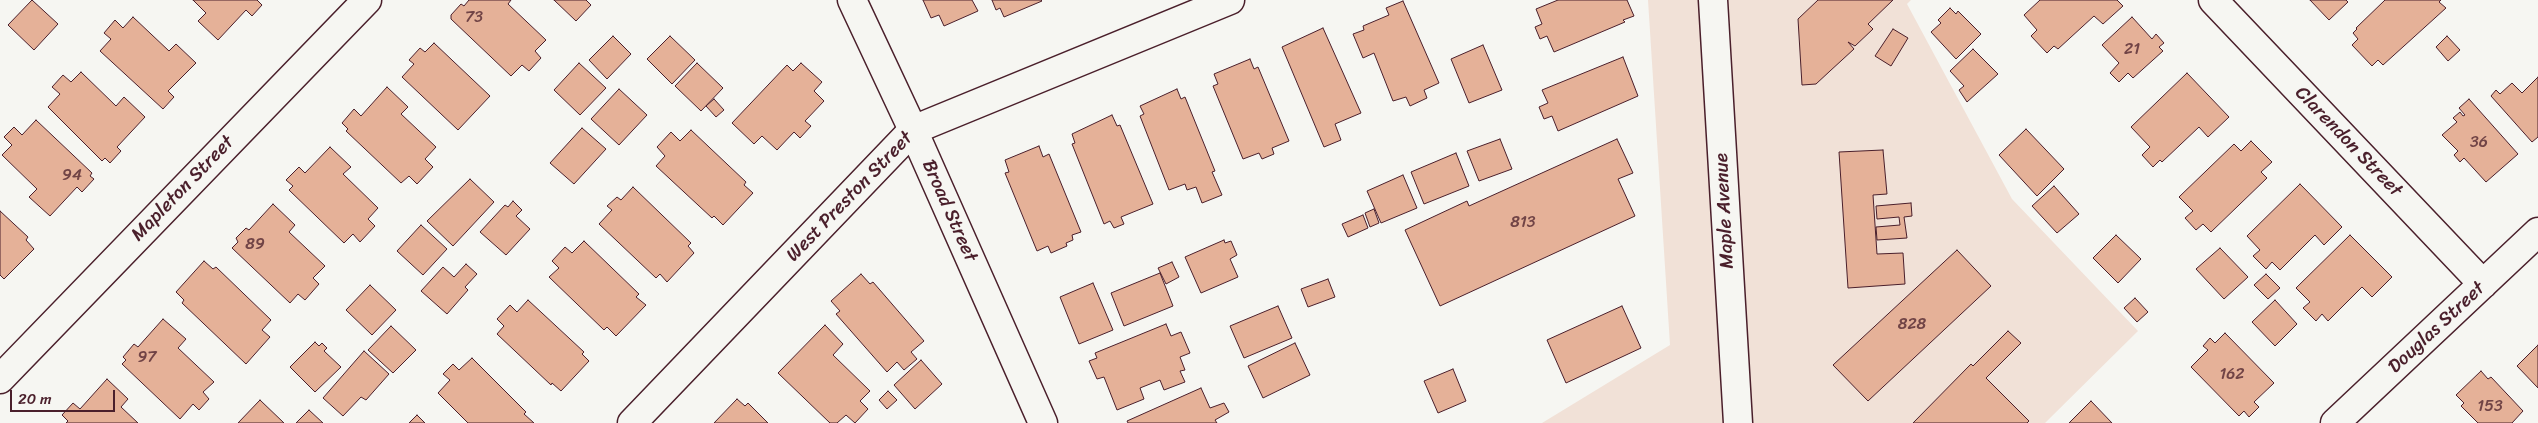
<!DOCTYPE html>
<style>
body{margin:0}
#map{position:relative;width:2538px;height:423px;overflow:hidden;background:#f6f6f2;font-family:Sriracha,sans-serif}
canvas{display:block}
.scale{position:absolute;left:10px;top:390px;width:105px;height:22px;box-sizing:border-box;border:2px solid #4a1f2b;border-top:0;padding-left:6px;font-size:15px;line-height:18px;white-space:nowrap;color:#4a1f2b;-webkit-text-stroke:4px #f6f6f2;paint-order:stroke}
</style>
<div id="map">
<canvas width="2538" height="423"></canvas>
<div class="scale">20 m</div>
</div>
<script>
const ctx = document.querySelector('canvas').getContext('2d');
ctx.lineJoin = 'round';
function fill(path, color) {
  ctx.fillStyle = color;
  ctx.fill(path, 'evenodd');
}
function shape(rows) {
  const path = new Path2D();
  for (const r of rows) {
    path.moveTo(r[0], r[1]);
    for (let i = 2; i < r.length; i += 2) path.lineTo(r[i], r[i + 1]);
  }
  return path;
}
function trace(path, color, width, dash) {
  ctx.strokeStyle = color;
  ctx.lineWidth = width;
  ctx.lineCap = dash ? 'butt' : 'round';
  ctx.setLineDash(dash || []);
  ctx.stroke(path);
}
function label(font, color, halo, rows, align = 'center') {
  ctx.font = font + ' Sriracha,sans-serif';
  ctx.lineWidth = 5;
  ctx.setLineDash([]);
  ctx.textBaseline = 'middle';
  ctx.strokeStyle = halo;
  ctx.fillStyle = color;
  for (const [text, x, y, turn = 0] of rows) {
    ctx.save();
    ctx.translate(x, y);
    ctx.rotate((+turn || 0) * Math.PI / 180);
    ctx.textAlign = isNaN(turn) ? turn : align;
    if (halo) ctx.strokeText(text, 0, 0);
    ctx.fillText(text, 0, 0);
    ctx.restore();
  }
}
fill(shape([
 [1648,0,1911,0,1907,4,2012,199,2138,331,2045,423,1542,423,1670,345]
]), '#f1e1d7');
const building = shape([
 [32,0,58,24,34,50,8,25,32,0],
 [193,0,257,0,262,5,252,16,246,10,218,40,198,21,206,13,193,0],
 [469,0,511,0,508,4,546,40,535,51,541,58,529,71,522,65,511,76,451,19,451,15,461,4,464,6,469,0],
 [554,0,586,0,591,5,576,21,554,0],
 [923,0,972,0,978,11,944,26,939,15,931,18,923,0],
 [992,0,1041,0,1042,1,1004,17,1000,8,996,10,992,0],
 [1558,0,1627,0,1634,16,1623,20,1625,22,1554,52,1547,36,1540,39,1535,27,1542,24,1536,9,1558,0],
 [1818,0,1893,0,1868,24,1873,29,1855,46,1848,42,1854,49,1830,71,1816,84,1802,85,1798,19,1818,0],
 [2040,0,2117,0,2123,6,2103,24,2094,16,2058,49,2054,46,2047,53,2031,36,2037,30,2024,15,2040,0],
 [2310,0,2346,0,2348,2,2329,20,2310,0],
 [2385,0,2441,0,2439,2,2446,8,2383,65,2378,60,2372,66,2352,45,2358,39,2353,33,2357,29,2356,28,2385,0],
 [1403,1,1439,83,1424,90,1427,98,1410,106,1406,97,1393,101,1374,53,1363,58,1353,34,1364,30,1363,26,1389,15,1386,8,1403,1],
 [1950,8,1956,14,1958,11,1981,34,1956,59,1931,32,1941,23,1938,20,1950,8],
 [133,17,169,51,176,44,196,63,168,91,174,97,163,109,100,51,111,39,104,33,115,20,123,28,133,17],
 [2132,17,2152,39,2156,34,2164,43,2159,47,2163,51,2133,78,2128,73,2119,82,2110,73,2119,63,2102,45,2132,17],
 [1323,28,1361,113,1335,124,1341,140,1324,147,1282,47,1323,28],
 [1893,29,1908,38,1891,66,1875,56,1893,29],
 [613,36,631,54,607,79,589,60,613,36],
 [670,36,695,60,672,84,647,59,670,36],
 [2447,36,2460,50,2448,61,2436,47,2447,36],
 [434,43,490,96,458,130,402,77,414,64,409,60,420,48,425,52,434,43],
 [1483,45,1502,90,1469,103,1451,59,1483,45],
 [1973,49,1998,74,1967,102,1959,90,1964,86,1950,71,1973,49],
 [1623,57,1638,96,1558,131,1552,116,1544,119,1539,107,1548,103,1542,90,1623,57],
 [1250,59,1254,69,1258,67,1289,141,1272,148,1274,154,1262,159,1259,153,1243,159,1213,86,1218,84,1214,74,1250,59],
 [579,63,606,88,580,115,554,90,579,63],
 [697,63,723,88,701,111,675,86,697,63],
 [801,63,822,82,814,91,824,101,805,121,811,126,800,138,794,132,777,150,762,136,754,144,732,123,787,65,793,71,801,63],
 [81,72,116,106,124,97,145,117,117,147,121,151,110,163,105,158,102,161,48,107,60,94,52,87,63,75,71,82,81,72],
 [2187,73,2229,117,2208,137,2199,127,2162,162,2160,160,2153,167,2142,155,2150,147,2131,127,2187,73],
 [2538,77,2538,137,2532,142,2491,96,2496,90,2500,94,2512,83,2522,93,2538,77],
 [387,87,408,107,401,114,436,147,425,159,433,167,417,184,409,176,401,183,346,131,348,129,342,123,354,109,361,116,387,87],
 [619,89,647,115,619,145,591,119,619,89],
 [1177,89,1181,99,1185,97,1215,171,1212,172,1222,195,1202,203,1196,187,1187,190,1185,184,1169,190,1140,116,1144,114,1140,106,1177,89],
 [714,99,724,110,716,117,706,106,714,99],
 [2469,99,2518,154,2486,182,2464,158,2460,162,2454,155,2458,151,2442,135,2457,122,2453,118,2460,112,2463,116,2465,115,2459,108,2469,99],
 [1112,115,1117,126,1120,125,1153,204,1121,217,1124,224,1114,228,1110,221,1104,224,1072,144,1075,143,1072,134,1112,115],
 [36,120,92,173,90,176,94,179,82,192,77,187,50,216,29,197,37,189,2,155,12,145,4,137,14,127,22,135,36,120],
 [582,128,606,149,574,184,550,163,582,128],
 [2026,129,2064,169,2037,196,1999,155,2026,129],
 [691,130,746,182,744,185,753,193,723,225,714,216,712,218,656,166,665,156,657,147,671,132,680,141,691,130],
 [1500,139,1512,169,1479,181,1467,151,1500,139],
 [1617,139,1633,173,1618,179,1635,216,1440,306,1405,230,1467,201,1469,206,1617,139],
 [2251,141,2272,162,2261,172,2267,178,2211,232,2203,224,2196,230,2185,218,2193,211,2179,197,2234,144,2241,151,2251,141],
 [1039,146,1043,157,1049,154,1081,232,1072,235,1073,240,1066,243,1067,246,1051,253,1048,246,1037,251,1005,173,1009,172,1005,160,1039,146],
 [330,147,351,167,343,174,378,208,368,219,375,226,360,242,353,234,344,243,289,190,293,186,286,180,299,167,305,173,330,147],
 [1883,150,1887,194,1873,195,1877,254,1903,253,1905,284,1848,288,1839,152,1883,150],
 [1456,153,1469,186,1424,204,1411,172,1456,153],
 [1403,175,1417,208,1381,223,1367,191,1403,175],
 [470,179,494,202,453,246,427,221,470,179],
 [2300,184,2342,227,2324,245,2315,235,2280,270,2272,262,2266,269,2253,256,2260,250,2247,236,2300,184],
 [2054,186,2079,214,2057,233,2032,206,2054,186],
 [633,187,691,243,688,246,694,253,667,282,660,274,656,278,599,224,612,210,607,206,617,197,621,200,633,187],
 [513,201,522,210,516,216,530,229,506,255,480,232,505,205,508,207,513,201],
 [1911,203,1912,216,1904,217,1907,238,1877,240,1876,227,1900,225,1899,217,1877,219,1876,206,1911,203],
 [273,204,295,225,289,232,325,266,313,278,319,284,305,300,298,294,290,303,232,248,238,242,236,238,246,228,249,230,273,204],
 [1374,209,1379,223,1370,227,1365,213,1374,209],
 [0,211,28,237,26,240,34,249,4,279,0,275,0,211],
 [1363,215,1368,228,1348,237,1342,224,1363,215],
 [421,225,447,249,423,275,397,251,421,225],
 [2116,235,2141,259,2118,283,2093,258,2116,235],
 [2350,235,2392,277,2372,297,2362,287,2328,321,2322,314,2316,321,2303,308,2310,302,2296,288,2350,235],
 [1224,240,1225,243,1231,241,1237,255,1230,259,1238,277,1201,293,1185,257,1224,240],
 [584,241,639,294,636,297,646,305,616,336,607,327,604,330,549,277,559,268,552,261,565,247,572,253,584,241],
 [2220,248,2248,277,2224,299,2196,269,2220,248],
 [1957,250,1991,286,1868,401,1833,365,1957,250],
 [204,261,213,269,216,267,271,320,262,330,270,337,246,364,182,303,184,300,176,292,204,261],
 [1172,262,1179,277,1166,284,1158,268,1172,262],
 [466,264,477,274,465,287,468,290,447,314,421,291,443,267,454,277,466,264],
 [1160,273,1173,306,1124,326,1111,293,1160,273],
 [861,274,870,284,873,282,924,341,911,352,917,359,904,370,897,362,887,372,836,314,840,311,831,301,861,274],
 [2266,274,2280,288,2268,299,2254,285,2266,274],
 [1328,279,1335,297,1308,307,1301,289,1328,279],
 [1093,283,1113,330,1079,344,1060,297,1093,283],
 [370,285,396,310,372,335,346,310,370,285],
 [2135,298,2148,312,2137,322,2124,308,2135,298],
 [528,300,584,352,582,354,589,361,561,391,552,383,551,385,497,334,504,326,497,319,510,305,517,312,528,300],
 [2275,300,2297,324,2275,346,2252,322,2275,300],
 [1278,306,1292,338,1244,358,1230,326,1278,306],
 [1622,306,1641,348,1566,383,1547,340,1622,306],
 [163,319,186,339,178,348,214,382,203,392,209,399,199,410,193,404,180,419,122,364,126,360,123,357,134,344,138,347,163,319],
 [1166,324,1171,336,1181,332,1190,353,1180,357,1185,370,1180,371,1185,382,1164,390,1160,380,1140,388,1144,399,1117,410,1104,377,1097,379,1089,361,1097,358,1095,353,1166,324],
 [825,325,843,344,833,355,870,391,860,401,868,409,855,423,846,415,837,423,830,423,778,373,825,325],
 [391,326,416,350,393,373,368,350,391,326],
 [2008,331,2021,343,1986,378,2029,421,2027,423,1913,423,1971,364,1973,366,2008,331],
 [2225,333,2274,383,2254,402,2259,407,2249,417,2244,411,2239,416,2191,367,2208,350,2203,346,2210,338,2215,343,2225,333],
 [315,342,319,346,322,343,327,348,324,351,341,367,315,392,290,367,315,342],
 [1295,343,1310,375,1263,398,1248,366,1295,343],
 [2538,345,2538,388,2517,366,2538,345],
 [364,351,389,374,366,400,361,397,343,416,323,398,364,351],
 [472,358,526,412,524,414,534,423,468,423,438,393,450,380,443,374,453,364,459,370,472,358],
 [921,360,942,384,915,409,894,385,921,360],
 [1453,369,1466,401,1438,413,1424,381,1453,369],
 [2481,371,2488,379,2491,377,2523,411,2512,423,2478,423,2461,406,2464,403,2456,395,2481,371],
 [107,379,128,399,121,407,138,423,66,423,68,421,62,415,73,403,80,409,107,379],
 [1201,388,1210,408,1224,403,1229,412,1215,420,1217,423,1128,423,1127,421,1201,388],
 [888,391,897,400,887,409,879,400,888,391],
 [737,399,745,406,748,403,768,423,714,423,737,399],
 [260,400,284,423,238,423,260,400],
 [2091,401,2112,423,2069,423,2091,401],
 [309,410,323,423,296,423,309,410],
 [417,415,425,423,409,423,417,415]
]);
fill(building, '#e5b198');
trace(building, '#4a1f2b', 1);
const minor = shape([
 [2213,0,2483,284],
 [0,379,367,0],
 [2335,423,2538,232]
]);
const tertiary = shape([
 [632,423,913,130,1230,0]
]);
const secondary = shape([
 [852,0,913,130,1043,423],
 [1713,0,1738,423]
]);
trace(minor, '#4a1f2b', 31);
trace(tertiary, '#4a1f2b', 31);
trace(secondary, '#4a1f2b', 31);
trace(minor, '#f6f6f2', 28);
trace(tertiary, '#f6f6f2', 28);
trace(secondary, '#f6f6f2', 28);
label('16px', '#714446', null, [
 ["73",474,18],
 ["21",2132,50],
 ["36",2479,143],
 ["94",72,176],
 ["813",1523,223],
 ["89",255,245],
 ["828",1912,325],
 ["97",147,358],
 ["162",2232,375],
 ["153",2490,407]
]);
label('19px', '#4a1f2b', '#f6f6f2', [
 ["Clarendon Street",2348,142,46],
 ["Mapleton Street",183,189,-46],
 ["West Preston Street",850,197,-46],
 ["Broad Street",949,211,66],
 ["Maple Avenue",1725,211,-93],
 ["Douglas Street",2437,328,-43]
]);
</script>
